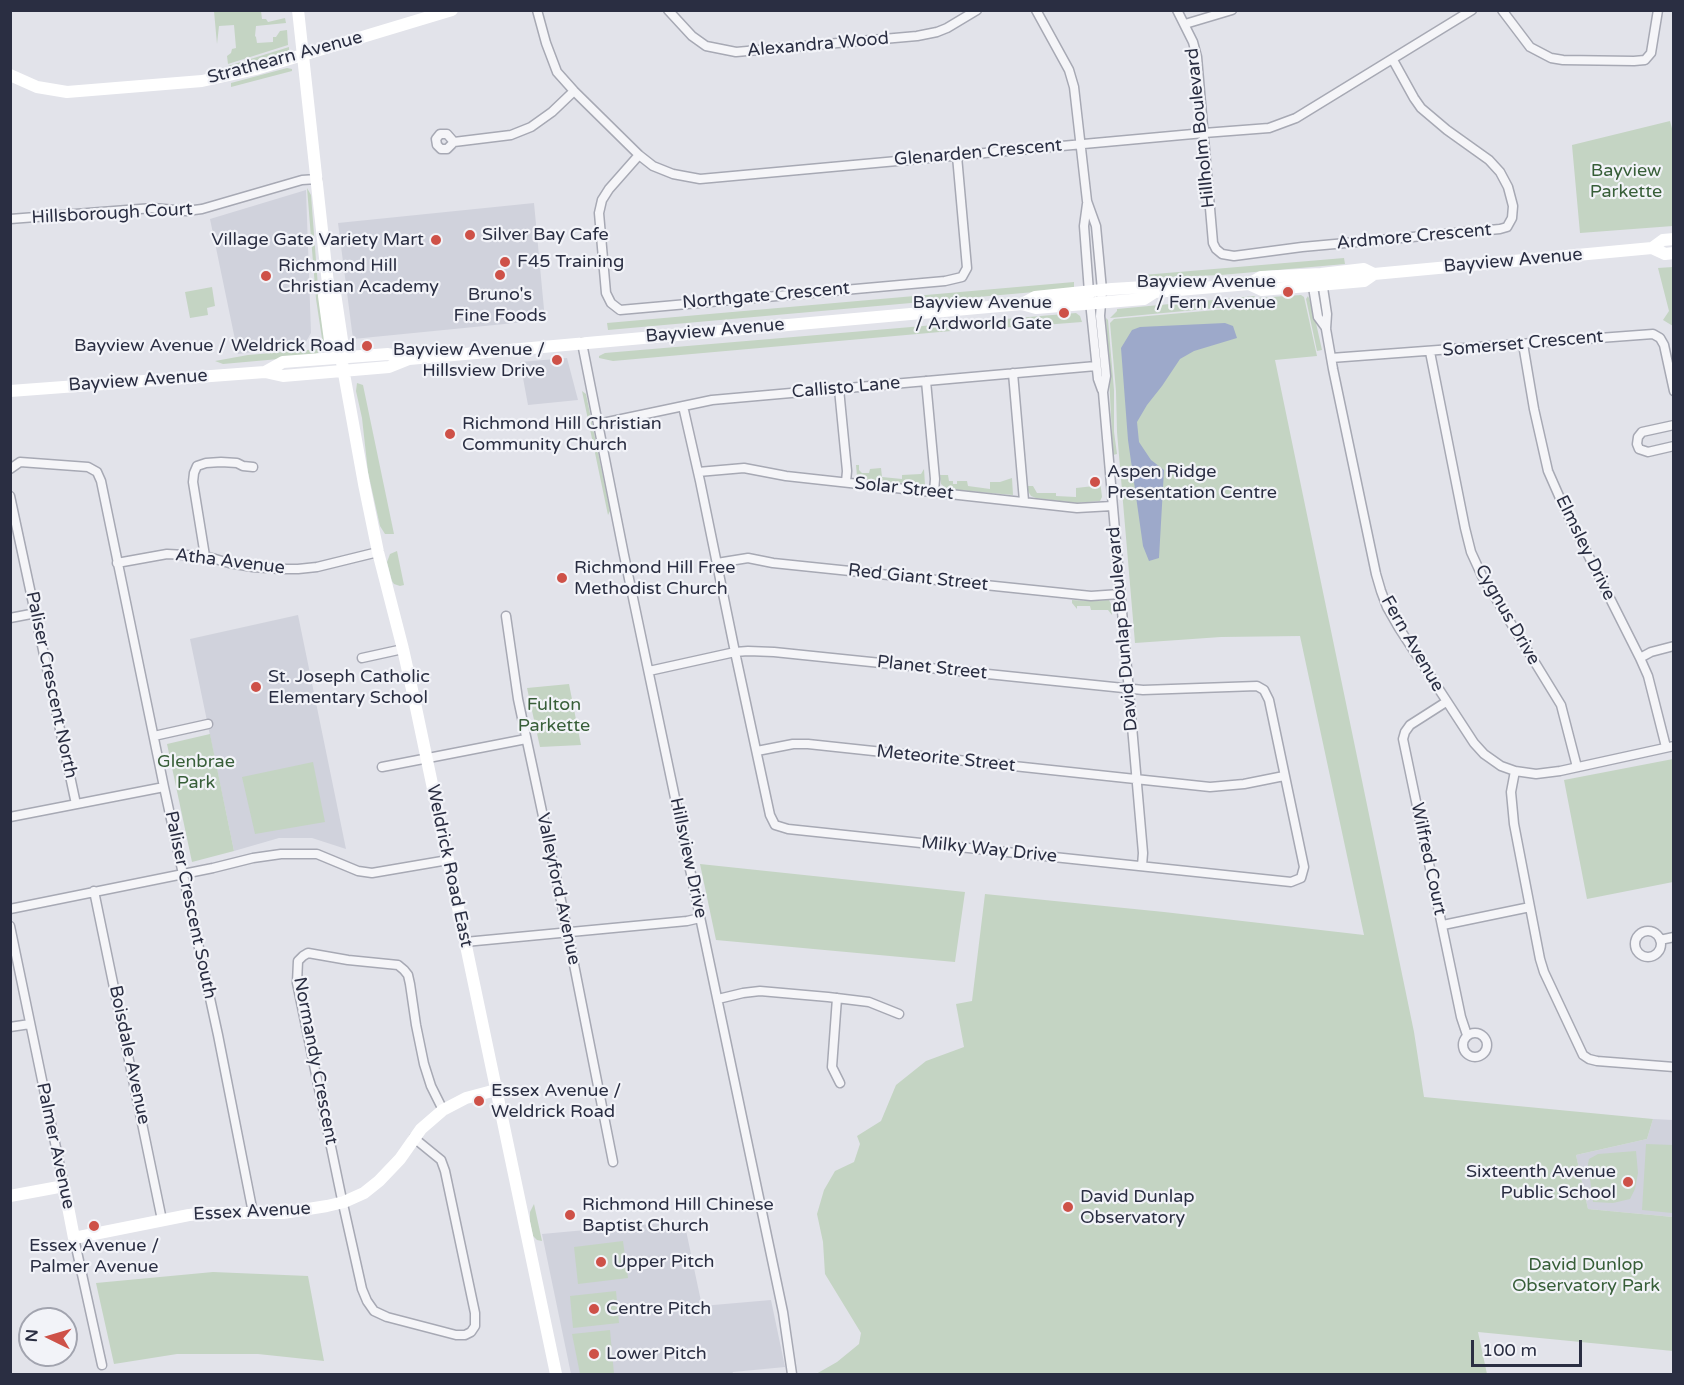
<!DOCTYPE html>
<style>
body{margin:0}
#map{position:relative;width:1684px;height:1385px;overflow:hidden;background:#e2e3ea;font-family:"Varela Round",sans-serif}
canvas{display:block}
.frame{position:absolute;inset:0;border:12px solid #2a2e42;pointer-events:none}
.north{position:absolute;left:18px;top:1307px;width:60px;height:60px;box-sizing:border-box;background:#f2f3f8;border:2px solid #a2a4af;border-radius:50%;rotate:275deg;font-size:16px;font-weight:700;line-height:24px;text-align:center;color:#2a2e42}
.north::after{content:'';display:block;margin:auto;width:21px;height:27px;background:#ce5148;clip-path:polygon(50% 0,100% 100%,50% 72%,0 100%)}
.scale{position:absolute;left:1471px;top:1340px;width:111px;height:27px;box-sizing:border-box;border:3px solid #2a2e42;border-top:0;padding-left:8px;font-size:18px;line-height:21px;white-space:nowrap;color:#2a2e42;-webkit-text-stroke:4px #f2f3f8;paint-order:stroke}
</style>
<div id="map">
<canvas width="1684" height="1385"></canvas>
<div class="frame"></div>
<div class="north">N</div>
<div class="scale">100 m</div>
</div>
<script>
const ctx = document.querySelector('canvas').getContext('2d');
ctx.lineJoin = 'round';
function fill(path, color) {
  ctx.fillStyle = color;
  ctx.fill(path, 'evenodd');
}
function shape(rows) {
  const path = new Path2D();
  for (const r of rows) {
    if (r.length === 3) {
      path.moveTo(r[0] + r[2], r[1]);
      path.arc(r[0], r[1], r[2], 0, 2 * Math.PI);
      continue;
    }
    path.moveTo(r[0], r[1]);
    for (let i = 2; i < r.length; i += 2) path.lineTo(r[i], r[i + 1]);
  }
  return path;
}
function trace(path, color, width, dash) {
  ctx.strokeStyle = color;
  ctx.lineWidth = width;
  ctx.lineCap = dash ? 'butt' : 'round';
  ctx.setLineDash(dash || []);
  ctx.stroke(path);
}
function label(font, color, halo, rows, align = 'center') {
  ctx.font = font + ' "Varela Round",sans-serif';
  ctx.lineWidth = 4.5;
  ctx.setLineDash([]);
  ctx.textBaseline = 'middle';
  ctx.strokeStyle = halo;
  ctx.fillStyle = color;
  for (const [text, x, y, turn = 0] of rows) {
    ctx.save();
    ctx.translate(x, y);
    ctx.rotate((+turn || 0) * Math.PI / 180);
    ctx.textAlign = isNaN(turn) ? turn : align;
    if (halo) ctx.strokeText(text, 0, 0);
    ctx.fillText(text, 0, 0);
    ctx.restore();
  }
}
fill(shape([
 [306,190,311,333,304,345,238,354,210,219],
 [534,203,545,320,353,339,338,223],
 [567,358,578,400,528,405,520,362],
 [298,615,346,849,312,838,279,838,234,851,190,639],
 [1653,1119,1673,1120,1673,1217,1588,1209,1576,1155,1647,1139],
 [684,1221,702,1306,771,1300,785,1367,733,1372,732,1374,571,1374,542,1234]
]), '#d0d2dc');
fill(shape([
 [214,11,261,11,262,19,266,19,268,22,285,18,286,23,256,26,255,36,256,37,257,43,273,42,273,37,276,37,280,31,287,30,288,45,228,64,227,56,231,53,232,49,236,48,234,25,219,26,217,44],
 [289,47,289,50,285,52,228,69,228,66],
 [287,68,292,69,292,71,231,87,231,83],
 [1670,121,1674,136,1673,226,1580,233,1572,145],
 [307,188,311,195,319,300,325,343,324,346,323,345,316,299],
 [1344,258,1345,264,1221,275,1143,278,1143,275],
 [1673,267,1674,267,1673,326,1663,320,1669,311,1658,268],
 [1074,282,1074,287,1068,289,608,330,607,323],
 [212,287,215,306,207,308,208,315,190,318,185,292],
 [1301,295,1304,297,1317,356,1275,360,1414,1032,1424,1097,1653,1119,1647,1139,1576,1155,1588,1209,1673,1217,1673,1351,1478,1332,1487,1374,816,1374,837,1362,859,1344,861,1333,825,1274,823,1242,817,1214,824,1190,835,1171,854,1162,860,1144,857,1136,881,1121,896,1085,926,1061,964,1047,956,1004,972,1001,985,894,1164,912,1364,935,1300,636,1221,637,1135,643,1117,432,1116,391,1110,323,1114,319,1250,307,1256,298],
 [1255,296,1249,305,1110,318,1117,311,1117,309],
 [1308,296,1312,305,1322,350,1317,351,1306,299],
 [1076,313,1080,316,1082,322,1017,327,985,328,613,361,599,358,599,356,605,353],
 [1106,318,1108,320,1114,390,1114,432,1117,454,1113,455],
 [319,349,321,351,312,356,223,364,215,361,248,355],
 [357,383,363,385,394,534,385,534,380,526,368,472,362,418,356,391],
 [582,391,586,394,610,511,608,515],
 [856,465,859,465,859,470,862,473,869,473,870,469,881,468,882,477,902,479,902,475,921,474,924,469,925,485,859,479,857,476],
 [940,475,948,475,949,481,953,481,953,484,957,484,957,481,967,481,968,486,990,489,990,482,1000,482,1012,478,1013,495,947,489,941,484],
 [1097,480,1100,480,1102,497,1100,501,1076,503,1036,498,1031,496,1028,491,1028,486,1033,486,1037,493,1056,493,1056,496,1076,497,1076,488,1094,486,1094,482,1097,482],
 [397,551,404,585,400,586,394,584,392,581,387,562,390,554],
 [1072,600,1088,601,1109,600,1111,604,1112,615,1108,610,1091,610,1090,606,1077,606,1077,609,1072,603],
 [569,684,581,745,540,747,527,688],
 [210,734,234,851,192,862,167,744],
 [1673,759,1673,882,1587,899,1564,780],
 [313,762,325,822,255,834,242,777],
 [700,864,965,892,955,962,716,940],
 [1646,1144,1673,1145,1672,1213,1642,1210],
 [1636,1151,1638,1173,1635,1189,1630,1199,1613,1203,1593,1202,1588,1164,1589,1159,1598,1154],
 [534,1204,542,1241,537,1240,533,1236,530,1222,530,1212],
 [623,1241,628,1278,578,1284,574,1247],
 [213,1272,308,1276,324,1361,258,1354,177,1354,114,1364,96,1283],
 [616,1291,619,1323,573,1328,570,1296],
 [610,1330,614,1374,580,1374,572,1334]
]), '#c4d4c3');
fill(shape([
 [1225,323,1233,326,1237,338,1194,351,1180,359,1162,386,1147,405,1137,422,1139,442,1151,460,1164,470,1159,558,1149,561,1143,546,1128,440,1121,348,1132,330,1140,327]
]), '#9da9ca');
const street = shape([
 [537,10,546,43,557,72,574,91,639,155,653,166,673,174,700,179,1204,133,1269,128,1296,118,1472,10],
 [668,10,692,36,706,46,736,52,917,36,937,32,947,28,977,10],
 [1036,10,1069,70,1074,87,1087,201,1096,226,1102,290,1100,316,1106,376,1103,392,1143,853,1142,866],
 [1177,10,1193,42,1197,57,1213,243,1216,249,1222,254,1234,256,1302,247,1500,229,1507,227,1512,218,1513,206,1508,187,1500,172,1489,160,1447,130,1421,108,1414,98,1393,60],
 [1502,10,1530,47,1551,58,1563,60,1634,61,1645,60,1651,53,1658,10],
 [1185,24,1232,10],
 [454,142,447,149,441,149,437,145,436,139,440,134,447,134,454,142,511,135,531,127,552,112,574,91],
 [639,155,609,189,602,200,599,213,606,293,611,303,620,310,945,281,962,277,967,268,957,156],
 [1087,204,1084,226,1089,292,1098,379,1102,390],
 [10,219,153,208,186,211,202,209,302,180,317,179],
 [1312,281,1318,317,1326,328],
 [1322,281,1327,314,1326,329,1333,369,1376,574,1381,591,1387,607,1399,628,1474,743,1484,754,1501,766,1515,771,1536,774,1560,771,1674,746],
 [582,343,624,555,783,1312,792,1374],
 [1523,344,1534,409,1548,471,1563,505,1640,658,1648,676,1666,747],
 [1430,352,1465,528,1471,552,1482,576,1561,705,1577,767],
 [1331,358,1653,334,1660,338,1664,345,1674,391],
 [1013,373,1024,501],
 [926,381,935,479,934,492],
 [839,389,847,471,846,482],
 [598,424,712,400,1096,366],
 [1674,425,1642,432,1638,437,1637,444,1639,449,1648,452,1674,446],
 [10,469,20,462,88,467,97,472,101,481,164,787,218,1035,253,1213],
 [698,472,744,468,786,476,1077,508,1112,506],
 [10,496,76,804],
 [205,556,193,482,194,473,197,466,206,463,221,462,237,463,243,466,253,467],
 [117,563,167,554,205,556,229,563,253,567,281,569,298,569,317,567,378,552],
 [717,563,748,558,773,563,1091,596,1120,594],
 [506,616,518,699,566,924,613,1162],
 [10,618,36,613],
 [362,658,403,649],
 [1640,658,1651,652,1674,646],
 [649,671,735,652,748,651,774,652,1143,690,1257,686,1264,690,1269,700,1304,867,1301,878,1291,882,788,829,775,825,770,815,735,652,700,481,683,406],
 [1446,702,1410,725,1405,732,1403,739,1461,1017,1467,1035],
 [154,736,208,724],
 [757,751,793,744,808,744,1210,787,1244,784,1284,776],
 [382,767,526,739],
 [1515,771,1511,792,1514,824,1540,959,1544,972,1583,1055,1589,1059,1597,1061,1674,1067],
 [10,817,164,787],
 [94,891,162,1220],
 [10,909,213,868,253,858,281,854,317,854,358,871,372,873,448,860],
 [1443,925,1530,907],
 [10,926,64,1186],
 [1648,944,13],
 [1660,940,1674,937],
 [465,942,687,921,700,918],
 [837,998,832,1067,840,1083],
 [718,999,743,993,760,991,828,997,869,1002,899,1014],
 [10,1027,30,1024],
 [1475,1045,12],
 [414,1138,441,1160,445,1171,475,1313,475,1326,471,1332,465,1335,456,1335,387,1317,374,1311,367,1301,362,1289,341,1195,297,983,298,961,303,956,308,953,348,960,398,965,404,970,408,975,410,984,416,1025,424,1064,431,1086,443,1110],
 [74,1238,102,1365]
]);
trace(street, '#a7a9b4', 11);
trace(street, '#f5f5f8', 8);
trace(shape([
 [298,10,326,267,328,283,324,296,331,348,341,357],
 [10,75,37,87,67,92,202,81,256,69,452,10],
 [1652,248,1663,240,1674,239],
 [328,283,335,293,343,347,341,357,364,484,378,552,403,649,415,703,556,1374],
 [1249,284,1262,290,1364,281,1374,274,1652,248,1665,254,1674,253],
 [1022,304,1036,308,1144,299,1155,292,1249,284,1261,277,1321,274,1364,269,1374,274],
 [265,372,283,362,388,354,409,359],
 [10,391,265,372,283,376,389,367,409,359,1022,304,1035,297,1112,289,1145,287,1155,292],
 [10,1196,64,1186,74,1238,189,1215,209,1213,283,1213,327,1206,344,1202,364,1193,379,1181,400,1159,421,1129,443,1110,466,1098,496,1090]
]), '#fff', 12);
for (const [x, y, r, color] of [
 [470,235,6,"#ce5148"],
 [436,240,6,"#ce5148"],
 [505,262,6,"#ce5148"],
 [500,275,6,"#ce5148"],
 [266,276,6,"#ce5148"],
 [1288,292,6,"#ce5148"],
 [1064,313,6,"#ce5148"],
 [367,346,6,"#ce5148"],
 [557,360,6,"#ce5148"],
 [450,434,6,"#ce5148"],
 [1095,482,6,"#ce5148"],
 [562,578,6,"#ce5148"],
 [256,687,6,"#ce5148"],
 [479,1101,6,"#ce5148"],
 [1628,1182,6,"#ce5148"],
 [1068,1207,6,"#ce5148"],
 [570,1215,6,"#ce5148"],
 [94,1226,6,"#ce5148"],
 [601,1262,6,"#ce5148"],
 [594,1309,6,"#ce5148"],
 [594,1354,6,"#ce5148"]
]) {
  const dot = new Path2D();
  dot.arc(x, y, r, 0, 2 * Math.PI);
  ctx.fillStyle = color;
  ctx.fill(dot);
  trace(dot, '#f2f3f8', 2);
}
label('18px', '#2a2e42', '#f2f3f8', [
 ["Alexandra Wood",818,45,-5],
 ["Strathearn Avenue",285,58,-15],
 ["Hillholm Boulevard",1201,128,-96],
 ["Glenarden Crescent",978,153,-5],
 ["Hillsborough Court",112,214,-3],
 ["Ardmore Crescent",1414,237,-5],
 ["Bayview Avenue",1513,261,-5],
 ["Northgate Crescent",766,296,-5],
 ["Bayview Avenue",715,331,-5],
 ["Somerset Crescent",1523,344,-5],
 ["Bayview Avenue",138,381,-4],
 ["Callisto Lane",846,388,-5],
 ["Solar Street",904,489,6],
 ["Elmsley Drive",1585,548,64],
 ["Atha Avenue",230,562,7],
 ["Red Giant Street",918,578,6],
 ["Cygnus Drive",1507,615,60],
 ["David Dunlap Boulevard",1123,629,-95],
 ["Fern Avenue",1412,644,60],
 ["Planet Street",932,668,6],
 ["Paliser Crescent North",51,685,78],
 ["Meteorite Street",946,759,6],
 ["Milky Way Drive",989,850,6],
 ["Hillsview Drive",688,858,78],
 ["Wilfred Court",1428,859,78],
 ["Weldrick Road East",449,866,78],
 ["Valleyford Avenue",558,889,78],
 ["Paliser Crescent South",190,905,78],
 ["Boisdale Avenue",129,1055,78],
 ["Normandy Crescent",315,1061,79],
 ["Palmer Avenue",55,1146,78],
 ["Essex Avenue",252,1212,-3]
]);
label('18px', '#375e38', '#f2f3f8', [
 ["Bayview",1626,171],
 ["Parkette",1626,192],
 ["Fulton",554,705],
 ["Parkette",554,726],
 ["Glenbrae",196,762],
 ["Park",196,783],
 ["David Dunlop",1586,1265],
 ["Observatory Park",1586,1286]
]);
label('18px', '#2a2e42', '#f2f3f8', [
 ["Silver Bay Cafe",482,235],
 ["Village Gate Variety Mart",424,240,"right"],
 ["F45 Training",517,262],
 ["Richmond Hill",278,266],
 ["Christian Academy",278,287],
 ["Bayview Avenue",1276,282,"right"],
 ["/ Fern Avenue",1276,303,"right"],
 ["Bruno's",500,295,"center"],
 ["Fine Foods",500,316,"center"],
 ["Bayview Avenue",1052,303,"right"],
 ["/ Ardworld Gate",1052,324,"right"],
 ["Bayview Avenue / Weldrick Road",355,346,"right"],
 ["Bayview Avenue /",545,350,"right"],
 ["Hillsview Drive",545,371,"right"],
 ["Richmond Hill Christian",462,424],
 ["Community Church",462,445],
 ["Aspen Ridge",1107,472],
 ["Presentation Centre",1107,493],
 ["Richmond Hill Free",574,568],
 ["Methodist Church",574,589],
 ["St. Joseph Catholic",268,677],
 ["Elementary School",268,698],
 ["Essex Avenue /",491,1091],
 ["Weldrick Road",491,1112],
 ["Sixteenth Avenue",1616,1172,"right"],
 ["Public School",1616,1193,"right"],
 ["David Dunlap",1080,1197],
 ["Observatory",1080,1218],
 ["Richmond Hill Chinese",582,1205],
 ["Baptist Church",582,1226],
 ["Essex Avenue /",94,1246,"center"],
 ["Palmer Avenue",94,1267,"center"],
 ["Upper Pitch",613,1262],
 ["Centre Pitch",606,1309],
 ["Lower Pitch",606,1354]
], 'left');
</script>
